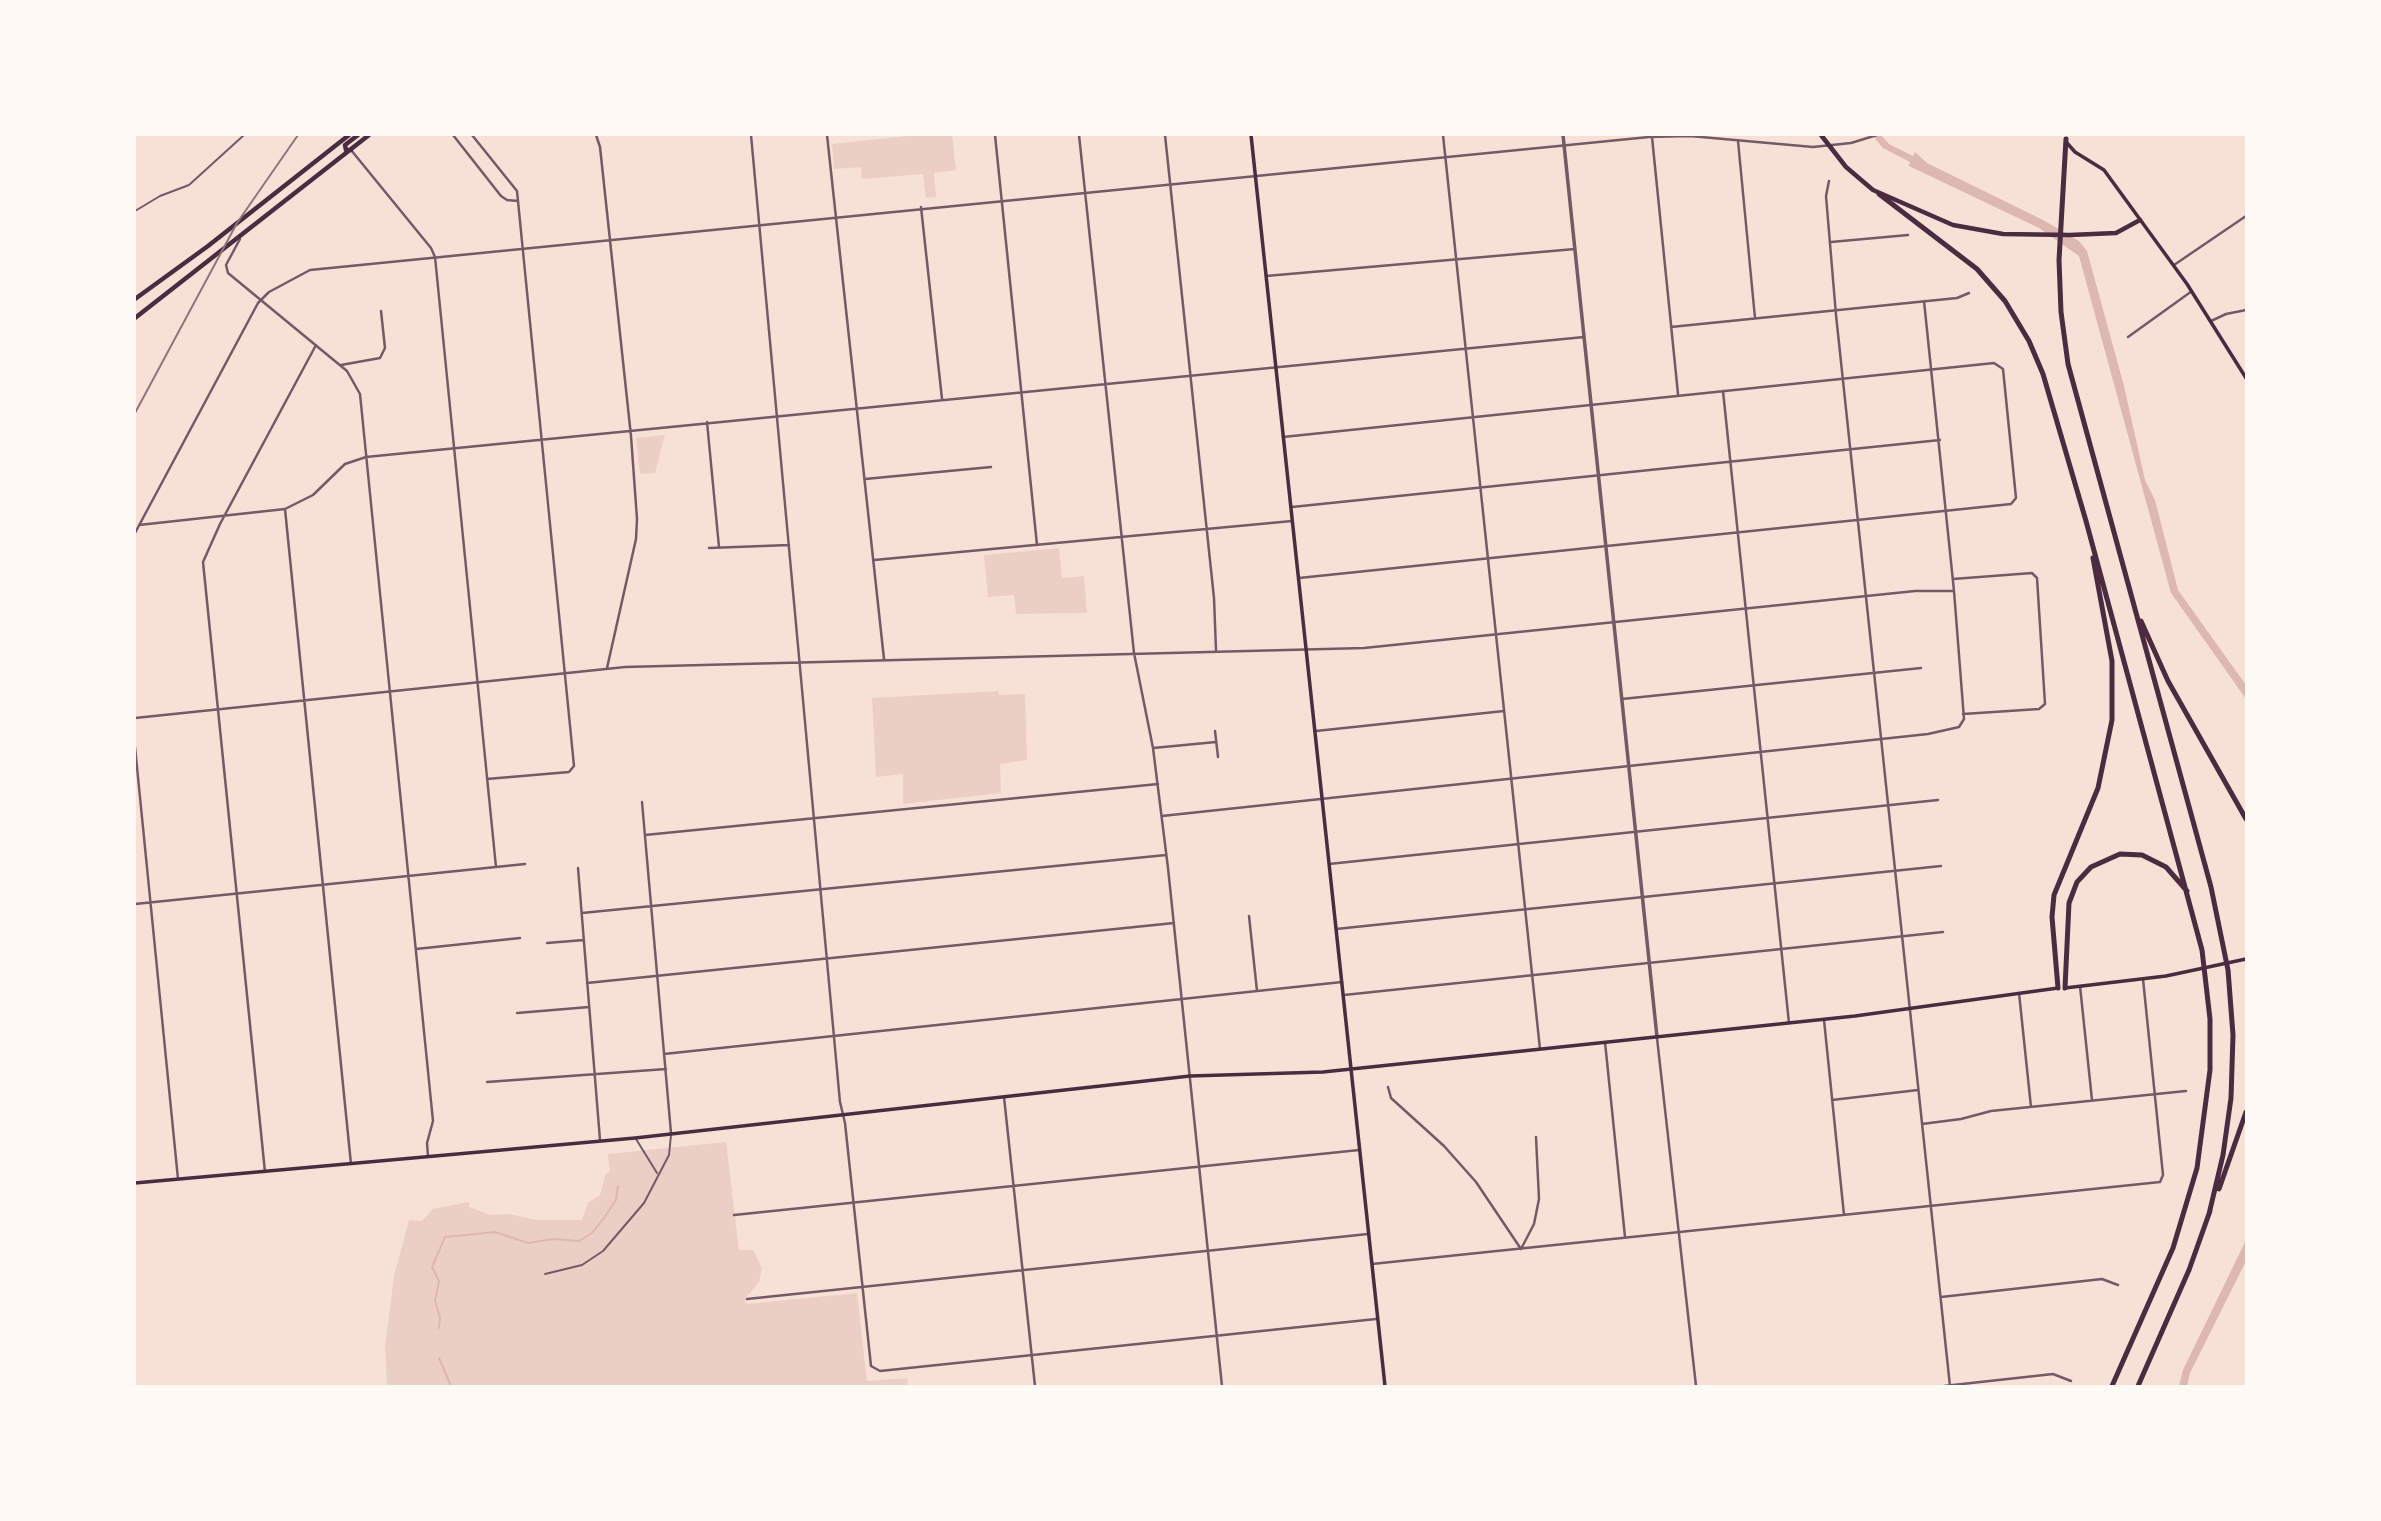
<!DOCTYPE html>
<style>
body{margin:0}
#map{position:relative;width:2381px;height:1521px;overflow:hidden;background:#f7e1d7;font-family:"Roboto Condensed",sans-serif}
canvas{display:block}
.frame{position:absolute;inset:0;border:136px solid #fffaf5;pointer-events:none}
</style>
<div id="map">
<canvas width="2381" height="1521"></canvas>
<div class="frame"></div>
</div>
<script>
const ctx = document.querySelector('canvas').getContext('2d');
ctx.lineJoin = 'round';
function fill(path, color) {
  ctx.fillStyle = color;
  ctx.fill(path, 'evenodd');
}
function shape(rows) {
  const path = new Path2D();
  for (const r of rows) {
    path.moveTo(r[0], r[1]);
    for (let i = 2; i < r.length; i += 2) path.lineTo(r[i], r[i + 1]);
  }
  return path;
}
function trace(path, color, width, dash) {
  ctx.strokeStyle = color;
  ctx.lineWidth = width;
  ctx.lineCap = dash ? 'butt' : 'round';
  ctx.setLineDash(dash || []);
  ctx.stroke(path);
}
fill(shape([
 [916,135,952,135,956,170,934,173,936,197,926,198,923,174,862,179,861,167,834,169,832,144],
 [665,435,655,473,640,474,636,438],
 [1059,548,1062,578,1084,576,1087,613,1016,614,1014,595,988,597,984,555],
 [999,691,999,695,1025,694,1027,760,1000,764,1001,793,903,804,903,774,876,777,872,698],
 [726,1142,739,1250,753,1250,762,1268,759,1282,745,1299,746,1304,857,1293,867,1381,907,1378,908,1386,387,1386,385,1347,394,1276,409,1220,422,1221,433,1209,469,1202,469,1207,490,1215,509,1214,536,1220,582,1220,588,1203,600,1195,606,1173,610,1172,608,1154]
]), '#ebcfc5');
fill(shape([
 [1872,135,1881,135,1889,144,1913,156,1915,152,1927,163,2043,220,2079,241,2087,251,2124,386,2145,480,2155,500,2178,590,2246,685,2246,699,2171,593,2079,256,2039,228,1909,166,1910,162,1883,148],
 [2246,1240,2245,1263,2190,1373,2187,1386,2179,1386,2183,1370]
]), '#dcb8b0');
trace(shape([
 [439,1328,440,1318,435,1301,439,1281,432,1267,445,1237,495,1232,528,1243,553,1239,579,1241,592,1233,604,1218,616,1200,618,1186],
 [439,1358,451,1386],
 [466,1386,479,1386]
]), '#dcb8b0', 2);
trace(shape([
 [135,211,160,196,189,185,244,135],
 [636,1139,657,1173],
 [545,1274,582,1265,603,1251,644,1203,669,1155,671,1135]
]), '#755966', 2);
trace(shape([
 [453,135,501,196,507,200,518,201],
 [472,135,517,191,574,766,569,772,487,779],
 [596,135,600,147,631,436,637,519,636,539,607,668],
 [751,135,840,1102,845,1123,871,1366,880,1371,1376,1319],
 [827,135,884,659],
 [995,135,1037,545],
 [1079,135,1134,653,1153,748,1168,868,1222,1386],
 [1165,135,1214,598,1216,650],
 [1443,135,1540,1049],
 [1652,137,1678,394],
 [1738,141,1755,318],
 [351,150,431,248,435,257,496,867],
 [1829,181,1826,196,1836,315,1950,1386],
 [921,207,942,399],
 [240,239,226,265,228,273,347,371,360,394,433,1121,427,1143,428,1156],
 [1831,242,1908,235],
 [2174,265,2246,216],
 [1266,276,1575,249],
 [2211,321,2226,314,2246,310],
 [1671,327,1957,298,1969,293],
 [2128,337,2192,291],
 [341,365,380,358,385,348,381,311],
 [1723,391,1789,1023],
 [707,422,719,547],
 [1283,437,1994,363,2003,369,2016,498,2011,504,1299,578],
 [865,479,991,467],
 [1292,507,1940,440],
 [285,509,351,1164],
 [139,525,285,509,313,495,345,464,366,457,1584,337],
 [135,533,258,303,269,292,310,270,1649,137,1690,136,1813,147,1851,143,1877,135],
 [709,548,789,545],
 [874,560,1292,521],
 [1953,579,2032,573,2037,578,2045,704,2039,709,1963,714],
 [1622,699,1921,668],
 [135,718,625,667,1364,648,1915,591,1954,591],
 [1215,731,1218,757],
 [1316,731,1504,711],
 [135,747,178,1179],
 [1153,748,1216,742],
 [642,802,671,1133],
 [1162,816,1928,734,1959,727,1964,719,1954,591,1924,301],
 [645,835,1158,784],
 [1329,864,1938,800],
 [578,868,600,1140],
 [135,904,525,864],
 [582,913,1166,855],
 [1249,916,1257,991],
 [1336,929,1941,866],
 [547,943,584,940],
 [416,949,520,938],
 [587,983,1174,923],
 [2080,986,2092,1100],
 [2019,993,2031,1107],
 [1344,995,1943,932],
 [517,1013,589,1007],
 [1824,1020,1844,1215],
 [1657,1038,1696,1386],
 [1605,1042,1625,1237],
 [664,1054,1342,982],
 [487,1082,666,1069],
 [1388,1087,1391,1098,1444,1146,1476,1182,1521,1249],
 [1004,1097,1035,1386],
 [1832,1100,1918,1090],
 [1922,1124,1961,1119,1991,1111,2186,1091],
 [265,1172,203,562,220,524,316,345],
 [734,1215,1359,1150],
 [1521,1249,1534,1224,1539,1199,1536,1137],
 [1372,1264,2160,1182,2163,1175,2143,979],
 [1941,1297,2102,1279,2118,1285],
 [747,1299,1368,1234],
 [1944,1386,2053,1374,2071,1381]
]), '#755966', 2.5);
trace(shape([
 [1563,135,1657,1037]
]), '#755966', 3.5);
trace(shape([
 [1251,135,1385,1386],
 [2067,143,2075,152,2104,170,2187,284,2246,378],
 [2065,988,2166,976,2246,959],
 [135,1183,635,1138,1190,1076,1323,1072,1855,1016,2058,988]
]), '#4a2c40', 3.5);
trace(shape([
 [351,150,346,150,345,145,358,135],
 [135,299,208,246,349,135],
 [135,318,369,135]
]), '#4a2c40', 4.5);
trace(shape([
 [1821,135,1846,167,1873,190,1953,225,2003,234,2070,235,2116,233,2140,220]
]), '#4a2c40', 4.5);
trace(shape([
 [2066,139,2059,260,2061,312,2068,364,2211,887,2228,970,2233,1035,2231,1098,2223,1155,2209,1214],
 [1879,194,1977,269,2005,301,2029,341,2043,374,2086,521,2202,950,2210,1019,2210,1070,2197,1168,2173,1248,2112,1386],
 [2141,621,2168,681,2246,819],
 [2058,988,2052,917,2054,895,2098,788,2112,720,2112,661,2093,558],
 [2065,988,2069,903,2077,882,2091,867,2120,854,2142,855,2166,867,2187,891],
 [2219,1189,2246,1112],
 [2138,1386,2189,1270,2210,1211]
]), '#4a2c40', 5);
trace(shape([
 [135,413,237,223,298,135]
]), '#8f747c', 2);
</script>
